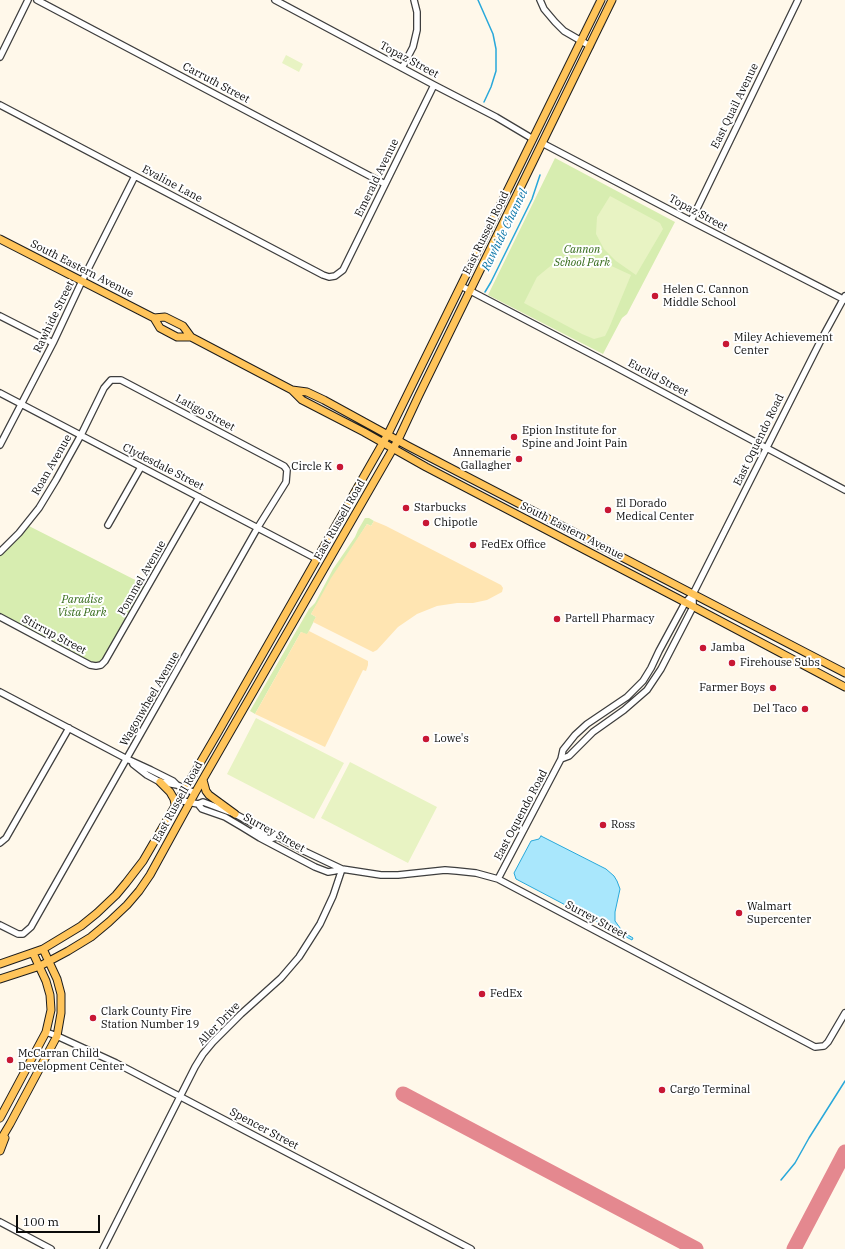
<!DOCTYPE html>
<style>
body{margin:0}
#map{position:relative;width:845px;height:1249px;overflow:hidden;background:#fff8ea;font-family:"IBM Plex Serif",serif}
canvas{display:block}
.scale{position:absolute;left:16px;top:1215px;width:84px;height:18px;box-sizing:border-box;border:2px solid #0b0b0b;border-top:0;padding-left:5px;font-size:12px;line-height:14px;white-space:nowrap;color:#0b0b0b;-webkit-text-stroke:3px #fff;paint-order:stroke}
</style>
<div id="map">
<canvas width="845" height="1249"></canvas>
<div class="scale">100 m</div>
</div>
<script>
const ctx = document.querySelector('canvas').getContext('2d');
ctx.lineJoin = 'round';
function fill(path, color) {
  ctx.fillStyle = color;
  ctx.fill(path, 'evenodd');
}
function shape(rows) {
  const path = new Path2D();
  for (const r of rows) {
    path.moveTo(r[0], r[1]);
    for (let i = 2; i < r.length; i += 2) path.lineTo(r[i], r[i + 1]);
  }
  return path;
}
function trace(path, color, width, dash) {
  ctx.strokeStyle = color;
  ctx.lineWidth = width;
  ctx.lineCap = dash ? 'butt' : 'round';
  ctx.setLineDash(dash || []);
  ctx.stroke(path);
}
function label(font, color, halo, rows, align = 'center') {
  ctx.font = font + ' "IBM Plex Serif",serif';
  ctx.lineWidth = 4;
  ctx.setLineDash([]);
  ctx.textBaseline = 'middle';
  ctx.strokeStyle = halo;
  ctx.fillStyle = color;
  for (const [text, x, y, turn = 0] of rows) {
    ctx.save();
    ctx.translate(x, y);
    ctx.rotate((+turn || 0) * Math.PI / 180);
    ctx.textAlign = isNaN(turn) ? turn : align;
    if (halo) ctx.strokeText(text, 0, 0);
    ctx.fillText(text, 0, 0);
    ctx.restore();
  }
}
fill(shape([
 [555,158,675,222,627,314,622,318,603,354,488,295],
 [365,518,369,518,374,521,371,526,367,524,311,614,316,617,307,635,301,632,255,714,250,711,309,609,315,603,333,569,355,537,358,530],
 [27,525,149,587,104,663,96,666,0,615,0,552]
]), '#d7edb0');
fill(shape([
 [374,521,386,526,501,585,503,588,502,592,487,600,473,603,457,603,437,606,417,614,398,627,377,650,373,652,313,622,316,617,311,614,331,578,367,524,371,526],
 [309,631,368,661,368,665,366,671,363,670,325,747,255,714,301,632,307,634]
]), '#ffe5b2');
fill(shape([
 [286,55,303,64,299,72,282,63],
 [610,196,660,223,663,229,636,275,616,261,604,249,596,234,597,217],
 [584,256,605,263,631,275,609,328,605,336,594,339,582,334,524,303,537,277,559,259],
 [256,718,344,763,314,819,227,774],
 [350,762,437,807,408,863,321,818]
]), '#e8f3c3');
const water = shape([
 [541,836,606,869,614,876,617,881,620,889,615,912,615,921,623,932,633,938,632,940,516,879,514,873,531,841,539,839,541,836]
]);
fill(water, '#a9e7fc');
trace(water, '#29a8da', 1);
trace(shape([
 [478,0,493,34,496,49,496,71,491,87,484,102],
 [485,292,491,282,532,199,540,175],
 [781,1180,795,1163,809,1138,845,1081]
]), '#29a8da', 1.5);
trace(shape([
 [403,1094,696,1249],
 [794,1249,845,1152]
]), '#e4888f', 15);
const minor = shape([
 [37,0,385,184],
 [275,0,434,85,496,117,533,139],
 [540,0,544,9,555,22,564,31,590,46],
 [0,57,28,0],
 [402,68,413,47,417,30,417,12,414,0],
 [0,105,323,275,329,277,335,276,343,270,434,85],
 [542,143,691,221,845,300],
 [691,221,798,0],
 [461,286,610,364,845,490],
 [0,316,53,343],
 [0,393,317,559],
 [0,445,53,343,82,281,135,176],
 [108,525,141,467],
 [0,552,19,533,39,508,56,480,81,435,104,388,111,380,121,380,284,466,287,470,286,482,258,527,31,927,23,934,18,934,0,925],
 [0,617,90,665,96,666,101,665,105,661,199,497],
 [0,692,127,759,151,770,173,781,177,785,195,793],
 [561,759,569,756,593,732,624,710,647,690,661,669,693,607,693,594],
 [133,764,147,775,160,782,177,785],
 [178,800,198,804,203,802,235,814,306,852,342,869,381,875,398,875,445,870,457,871,476,873,498,879,815,1047,824,1046,828,1042,845,1013],
 [198,804,202,809,225,817,242,827,260,838,315,867,328,872,334,871,342,869],
 [254,830,269,839,277,837],
 [0,843,6,838,69,728],
 [498,879,561,759,563,750,575,735,587,724,627,697,643,681,651,668,659,651,685,603,693,594,821,340,845,296],
 [46,1032,57,1036,116,1063,471,1249],
 [0,1222,51,1249],
 [103,1249,195,1067,203,1054,213,1042,241,1014,281,978,299,957,320,924,333,896,342,869]
]);
const major = shape([
 [0,239,154,318,165,317,183,326,191,337],
 [154,318,160,328,177,337,191,337,292,390,307,392,324,400,408,446,845,673],
 [292,390,302,400,364,432,426,467,677,598,845,687],
 [203,780,206,791,209,795,235,814],
 [160,782,170,792,174,799,175,804],
 [0,964,43,949,81,926,97,913,116,895,126,883,143,861,217,734,388,434,601,0],
 [0,979,40,966,68,951,91,937,109,922,127,905,139,891,150,875,195,793,398,440,419,395,612,0],
 [0,1118,46,1032,51,1010,50,995,46,981,33,953],
 [0,1141,10,1124,57,1036,61,1013,61,994,57,979,43,949],
 [0,1151,5,1138]
]);
trace(minor, '#3e3e3e', 8);
trace(major, '#1c1c1c', 9);
trace(minor, '#fff', 5.5);
trace(major, '#ffc45a', 7);
for (const [x, y, r, color] of [
 [655,296,4,"#c81734"],
 [726,344,4,"#c81734"],
 [514,437,4,"#c81734"],
 [519,459,4,"#c81734"],
 [340,467,4,"#c81734"],
 [406,508,4,"#c81734"],
 [608,510,4,"#c81734"],
 [426,523,4,"#c81734"],
 [473,545,4,"#c81734"],
 [557,619,4,"#c81734"],
 [703,648,4,"#c81734"],
 [732,663,4,"#c81734"],
 [773,688,4,"#c81734"],
 [805,709,4,"#c81734"],
 [426,739,4,"#c81734"],
 [603,825,4,"#c81734"],
 [739,913,4,"#c81734"],
 [482,994,4,"#c81734"],
 [93,1018,4,"#c81734"],
 [10,1060,4,"#c81734"],
 [662,1090,4,"#c81734"]
]) {
  const dot = new Path2D();
  dot.arc(x, y, r, 0, 2 * Math.PI);
  ctx.fillStyle = color;
  ctx.fill(dot);
  trace(dot, '#fff', 1.5);
}
label('11px', '#0b0b0b', '#fff', [
 ["Topaz Street",409,60,28],
 ["Carruth Street",216,83,28],
 ["East Quail Avenue",735,106,-64],
 ["Emerald Avenue",377,178,-64],
 ["Evaline Lane",172,184,28],
 ["Topaz Street",698,213,28],
 ["East Russell Road",486,233,-64],
 ["South Eastern Avenue",82,269,27],
 ["Rawhide Street",54,317,-64],
 ["Euclid Street",658,378,28],
 ["Latigo Street",205,413,28],
 ["East Oquendo Road",759,440,-64],
 ["Roan Avenue",52,465,-60],
 ["Clydesdale Street",163,467,27],
 ["East Russell Road",340,520,-60],
 ["South Eastern Avenue",572,531,27],
 ["Pommel Avenue",142,578,-60],
 ["Stirrup Street",54,635,28],
 ["Wagonwheel Avenue",150,699,-60],
 ["East Russell Road",178,802,-61],
 ["East Oquendo Road",521,815,-62],
 ["Surrey Street",274,833,29],
 ["Surrey Street",596,920,28],
 ["Aller Drive",219,1024,-46],
 ["Spencer Street",264,1129,28]
]);
label('italic 11px', '#316816', '#fff', [
 ["Cannon",582,250],
 ["School Park",582,263],
 ["Paradise",82,600],
 ["Vista Park",82,613]
]);
label('11px', '#0b0b0b', '#fff', [
 ["Helen C. Cannon",663,290],
 ["Middle School",663,303],
 ["Miley Achievement",734,338],
 ["Center",734,351],
 ["Epion Institute for",522,431],
 ["Spine and Joint Pain",522,444],
 ["Annemarie",511,453,"right"],
 ["Gallagher",511,466,"right"],
 ["Circle K",332,467,"right"],
 ["El Dorado",616,504],
 ["Medical Center",616,517],
 ["Starbucks",414,508],
 ["Chipotle",434,523],
 ["FedEx Office",481,545],
 ["Partell Pharmacy",565,619],
 ["Jamba",711,648],
 ["Firehouse Subs",740,663],
 ["Farmer Boys",765,688,"right"],
 ["Del Taco",797,709,"right"],
 ["Lowe's",434,739],
 ["Ross",611,825],
 ["Walmart",747,907],
 ["Supercenter",747,920],
 ["FedEx",490,994],
 ["Clark County Fire",101,1012],
 ["Station Number 19",101,1025],
 ["McCarran Child",18,1054],
 ["Development Center",18,1067],
 ["Cargo Terminal",670,1090]
], 'left');
label('italic 12px', '#0a75a8', '#fff', [
 ["Rawhide Channel",505,230,-64]
]);
</script>
